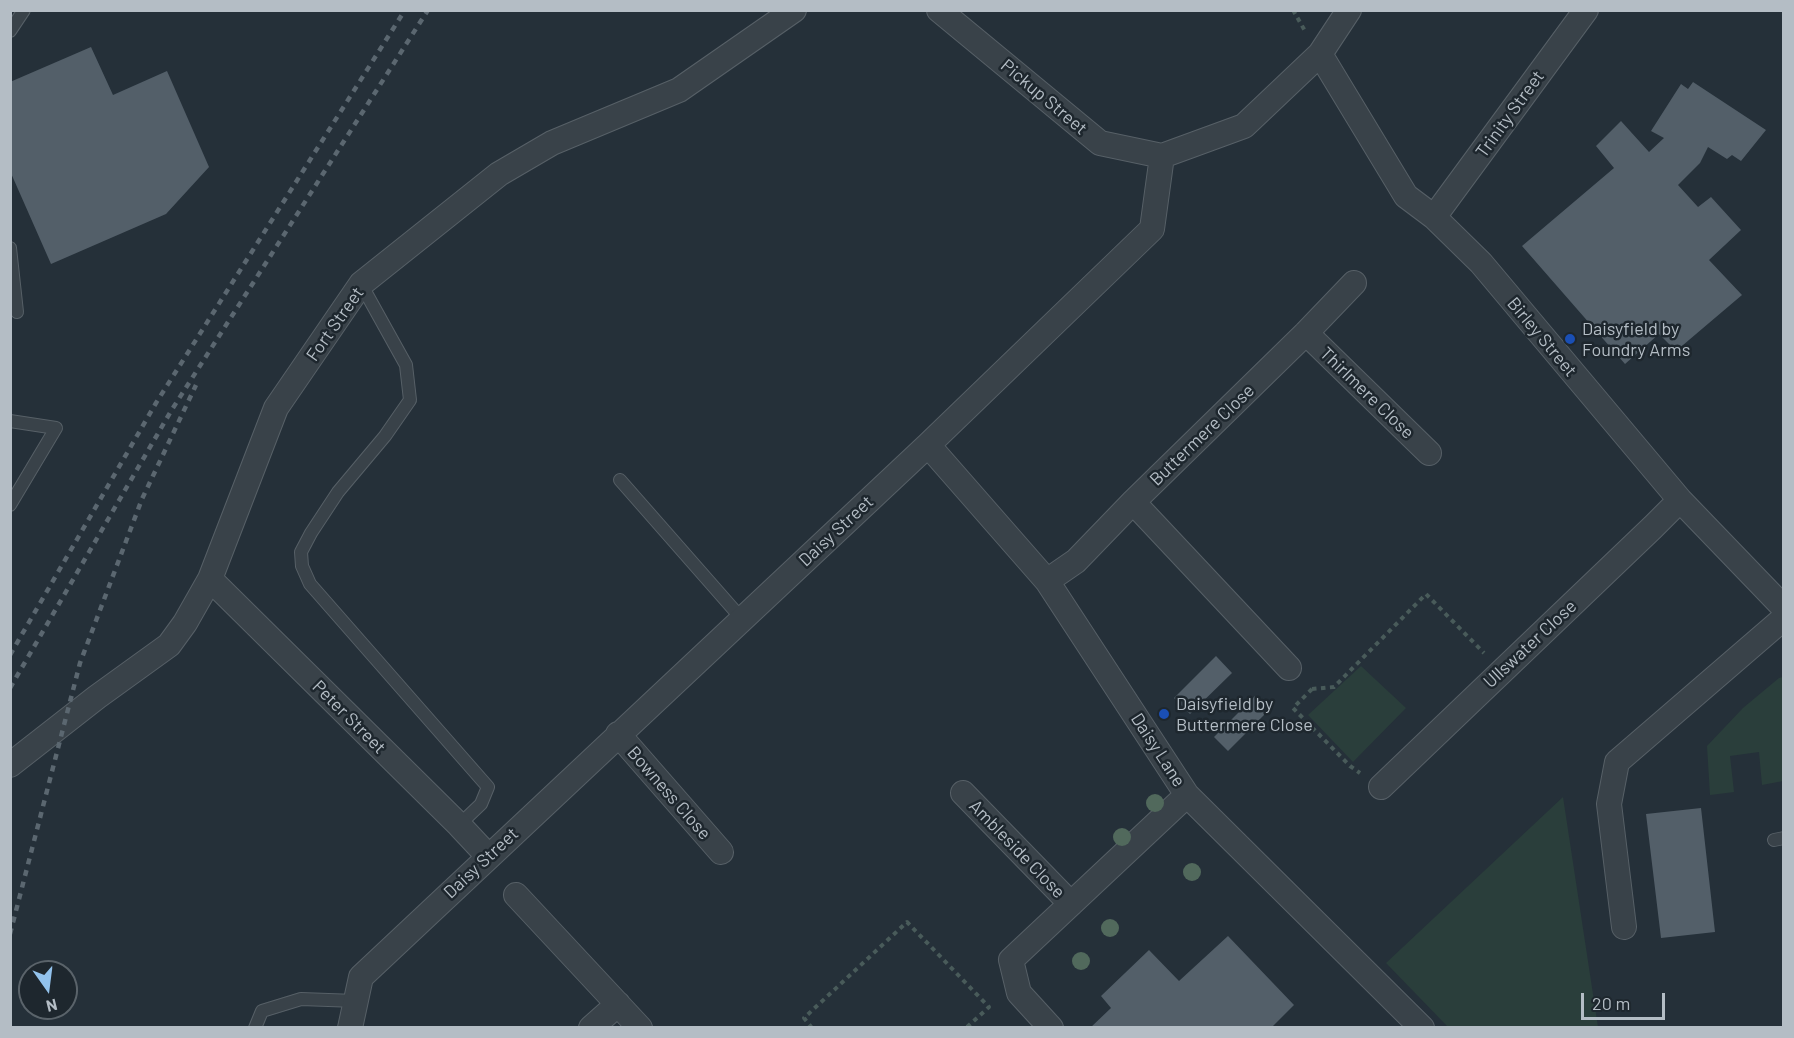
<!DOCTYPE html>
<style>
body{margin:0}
#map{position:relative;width:1794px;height:1038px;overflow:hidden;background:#253039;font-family:Barlow,sans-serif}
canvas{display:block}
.frame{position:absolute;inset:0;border:12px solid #b4bdc5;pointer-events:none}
.north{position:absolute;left:18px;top:960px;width:60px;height:60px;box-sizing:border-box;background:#1e272e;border:2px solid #5a636a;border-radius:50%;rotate:166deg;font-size:16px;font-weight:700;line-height:24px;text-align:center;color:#b4bdc5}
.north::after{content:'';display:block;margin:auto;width:21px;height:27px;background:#92c2ec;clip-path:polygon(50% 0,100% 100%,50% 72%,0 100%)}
.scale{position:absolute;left:1581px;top:993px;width:84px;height:27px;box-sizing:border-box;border:3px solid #b4bdc5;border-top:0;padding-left:8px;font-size:18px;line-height:21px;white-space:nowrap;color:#b4bdc5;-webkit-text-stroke:4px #1e272e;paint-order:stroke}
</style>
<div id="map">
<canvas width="1794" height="1038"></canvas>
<div class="frame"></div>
<div class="north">N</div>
<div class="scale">20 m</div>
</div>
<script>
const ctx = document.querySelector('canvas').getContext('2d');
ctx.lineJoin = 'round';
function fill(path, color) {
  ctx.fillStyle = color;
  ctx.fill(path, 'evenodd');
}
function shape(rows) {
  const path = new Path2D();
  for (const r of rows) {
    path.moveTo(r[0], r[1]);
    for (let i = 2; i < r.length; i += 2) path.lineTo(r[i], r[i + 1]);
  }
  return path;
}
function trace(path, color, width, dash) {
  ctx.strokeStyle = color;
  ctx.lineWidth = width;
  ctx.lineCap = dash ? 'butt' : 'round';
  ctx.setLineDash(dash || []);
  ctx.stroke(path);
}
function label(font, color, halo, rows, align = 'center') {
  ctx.font = font + ' Barlow,sans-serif';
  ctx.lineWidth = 5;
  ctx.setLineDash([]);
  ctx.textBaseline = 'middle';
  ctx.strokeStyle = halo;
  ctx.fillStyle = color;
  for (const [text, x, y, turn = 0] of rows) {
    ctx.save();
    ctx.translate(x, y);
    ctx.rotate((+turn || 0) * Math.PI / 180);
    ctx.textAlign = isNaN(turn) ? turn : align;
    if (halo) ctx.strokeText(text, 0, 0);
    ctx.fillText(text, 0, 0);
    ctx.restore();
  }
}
fill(shape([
 [1361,666,1406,708,1353,762,1308,715],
 [1783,677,1783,781,1762,785,1759,752,1730,756,1734,792,1710,795,1707,746,1743,708,1779,678],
 [1563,797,1598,1027,1448,1027,1386,963]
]), '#2a3e3b');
fill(shape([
 [91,47,113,95,167,71,209,167,166,214,51,264,10,171,10,82],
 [1693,82,1766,130,1741,161,1732,155,1727,159,1708,147,1700,163,1678,185,1698,207,1711,197,1741,230,1709,260,1742,295,1676,351,1659,334,1625,364,1522,246,1614,168,1596,146,1621,121,1649,152,1664,138,1651,131,1681,84,1688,89],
 [1216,656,1232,673,1190,714,1174,698],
 [1255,696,1269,710,1228,751,1214,737],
 [1701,808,1715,932,1661,938,1646,814],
 [1228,936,1294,1005,1271,1028,1090,1028,1111,1008,1101,996,1149,950,1179,981]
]), '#535f69');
const lane = shape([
 [10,31,24,10],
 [10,248,17,312],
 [361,284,406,365,410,400,385,436,338,492,311,533,301,552,302,566,310,584,488,787,481,804,459,825],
 [10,421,56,428,10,505],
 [620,480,742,619],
 [1774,840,1784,838],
 [255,1028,262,1011,301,999,356,1001]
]);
const street = shape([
 [939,10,1100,143,1162,156],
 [1320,54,1406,196,1434,217,1481,263,1680,500,1784,608],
 [1162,156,1244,126,1320,54,1349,10],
 [1434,217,1586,10],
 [1306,333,1429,453],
 [928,445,1047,581,1187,795,1422,1028],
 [1133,502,1289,668],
 [210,579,459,825,488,856],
 [1047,581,1076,561,1133,502,1306,333,1354,283],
 [618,734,721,852],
 [10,765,97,697,169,645,185,623,210,579,276,408,361,284,499,174,552,143,679,90,794,10],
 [1381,787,1653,527,1680,500],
 [963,793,1071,904],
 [516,895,640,1028],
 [1624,927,1609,804,1617,762,1784,618],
 [350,1028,361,977,928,445,1152,229,1162,156],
 [591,1028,618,1004],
 [1051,1028,1019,993,1011,960,1187,795]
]);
trace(lane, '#576067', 14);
trace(street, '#576067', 26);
trace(shape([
 [1293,10,1305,31],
 [1312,689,1334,687,1426,594,1484,653],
 [1312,689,1293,708,1350,766,1360,773],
 [812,1028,804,1018,907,922,989,1007,966,1028]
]), '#495b5a', 4, [4.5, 4.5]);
trace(lane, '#394249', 12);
trace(street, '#394249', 24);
trace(shape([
 [10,655,156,403,405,10],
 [10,688,171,411,428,10],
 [10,934,80,663,142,499,196,385]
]), '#5b6770', 4.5, [6, 6]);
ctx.fillStyle = '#51695c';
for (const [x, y] of [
 [1155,803],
 [1122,837],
 [1192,872],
 [1110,928],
 [1081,961]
]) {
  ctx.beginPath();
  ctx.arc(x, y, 9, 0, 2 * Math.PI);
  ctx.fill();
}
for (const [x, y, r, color] of [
 [1570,339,6,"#1a4fb4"],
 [1164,714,6,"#1a4fb4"]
]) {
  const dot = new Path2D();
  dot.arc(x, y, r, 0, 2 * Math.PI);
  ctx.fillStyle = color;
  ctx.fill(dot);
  trace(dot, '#1e272e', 2);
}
label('18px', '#b4bdc5', '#1e272e', [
 ["Pickup Street",1044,97,40],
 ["Trinity Street",1510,114,-54],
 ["Fort Street",335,324,-55],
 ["Birley Street",1542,337,50],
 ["Thirlmere Close",1367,393,44],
 ["Buttermere Close",1202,435,-44],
 ["Daisy Street",836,531,-43],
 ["Ullswater Close",1530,644,-43],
 ["Peter Street",349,717,45],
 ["Daisy Lane",1158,750,57],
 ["Bowness Close",669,793,49],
 ["Ambleside Close",1017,849,46],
 ["Daisy Street",481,863,-43]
]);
label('18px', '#b4bdc5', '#1e272e', [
 ["Daisyfield by",1582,329],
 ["Foundry Arms",1582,350],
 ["Daisyfield by",1176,704],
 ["Buttermere Close",1176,725]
], 'left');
</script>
